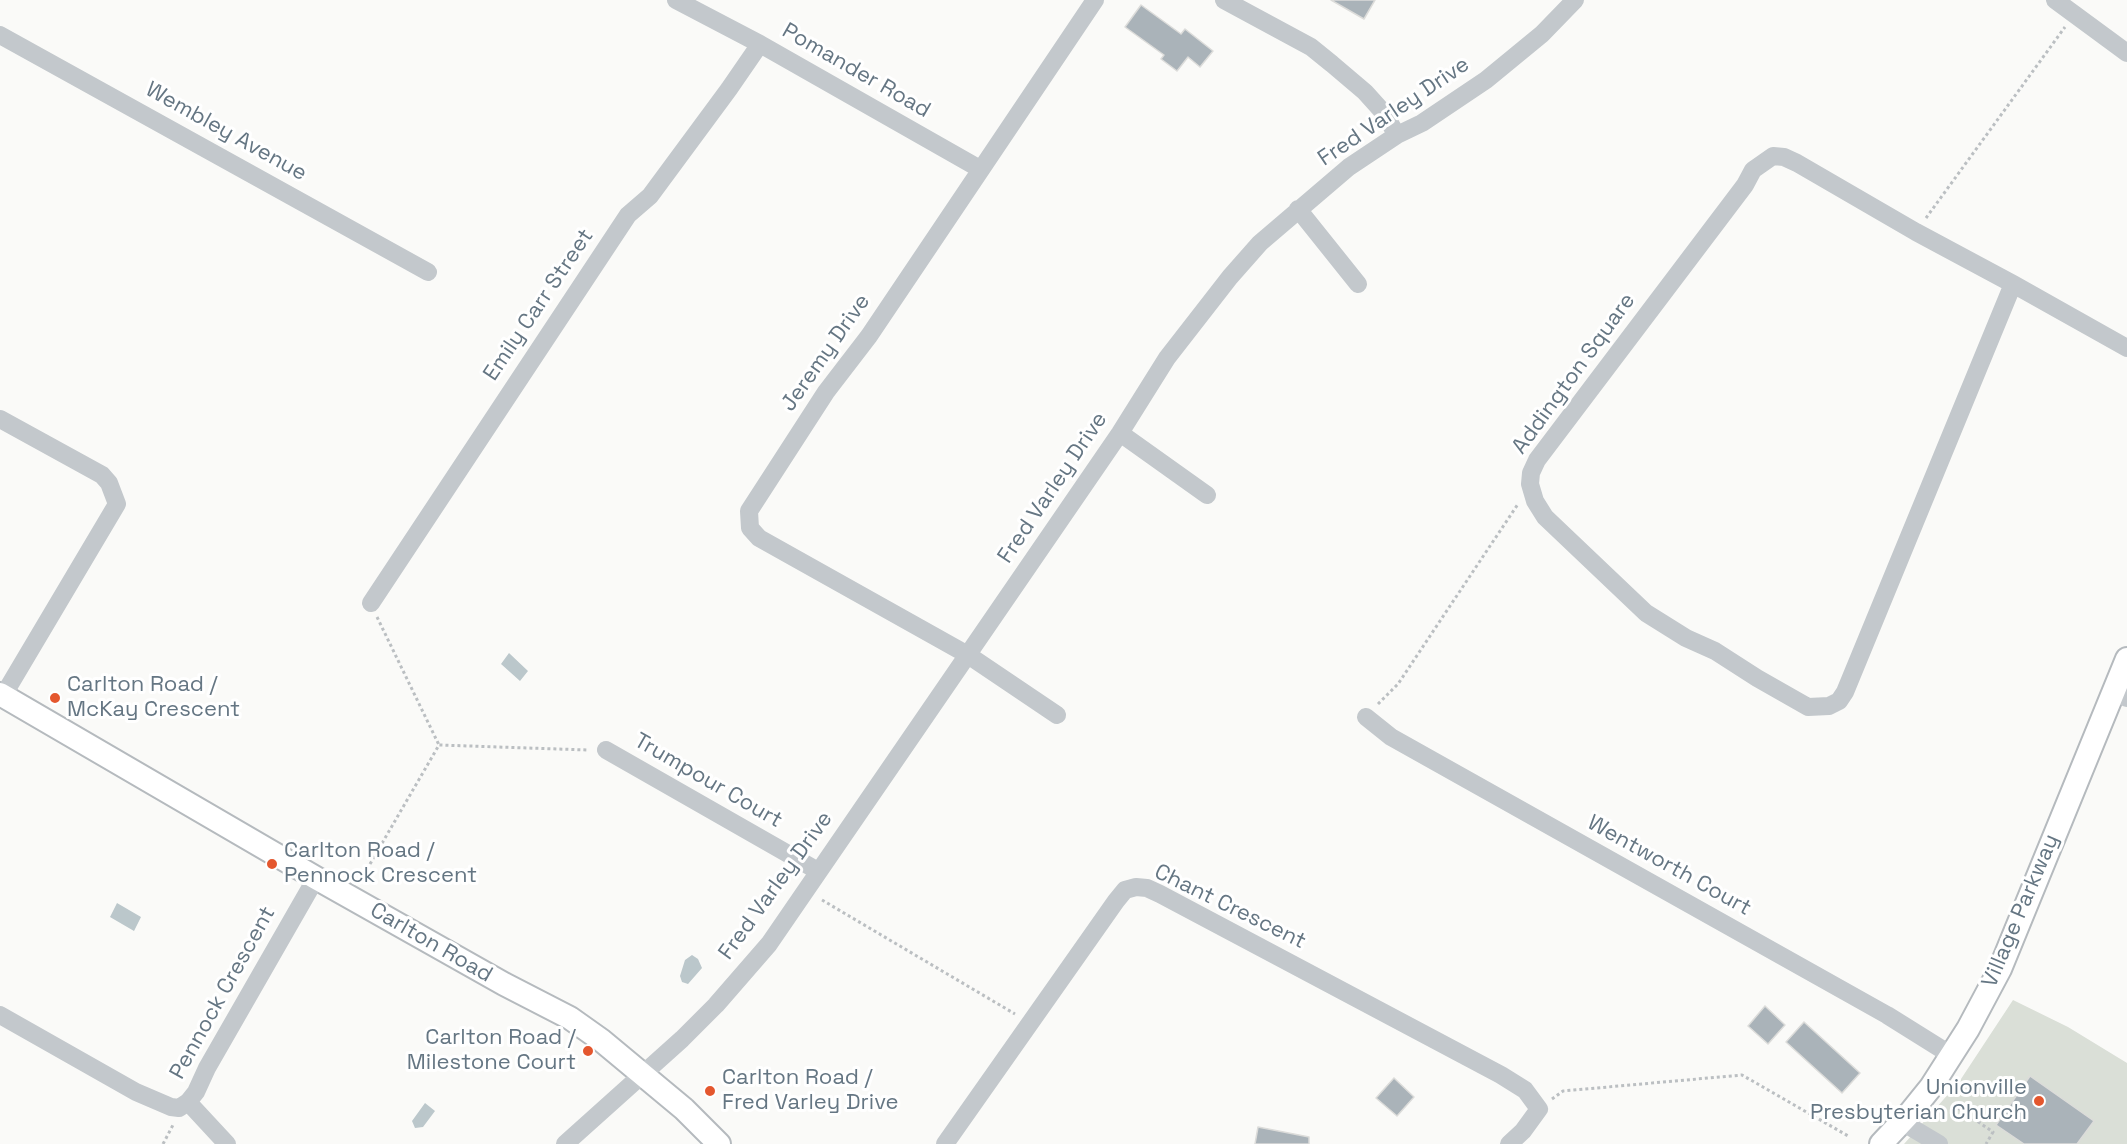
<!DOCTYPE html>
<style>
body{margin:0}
canvas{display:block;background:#fafaf8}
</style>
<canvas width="2127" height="1144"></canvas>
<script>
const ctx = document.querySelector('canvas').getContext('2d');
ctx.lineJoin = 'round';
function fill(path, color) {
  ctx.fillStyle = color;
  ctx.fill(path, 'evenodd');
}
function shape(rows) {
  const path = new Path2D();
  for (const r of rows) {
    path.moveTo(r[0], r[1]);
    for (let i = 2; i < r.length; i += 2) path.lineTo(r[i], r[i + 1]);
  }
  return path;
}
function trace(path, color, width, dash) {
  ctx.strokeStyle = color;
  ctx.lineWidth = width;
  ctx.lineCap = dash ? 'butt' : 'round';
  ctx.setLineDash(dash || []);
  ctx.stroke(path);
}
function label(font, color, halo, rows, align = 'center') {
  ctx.font = font + ' "Space Grotesk",sans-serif';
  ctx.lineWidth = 6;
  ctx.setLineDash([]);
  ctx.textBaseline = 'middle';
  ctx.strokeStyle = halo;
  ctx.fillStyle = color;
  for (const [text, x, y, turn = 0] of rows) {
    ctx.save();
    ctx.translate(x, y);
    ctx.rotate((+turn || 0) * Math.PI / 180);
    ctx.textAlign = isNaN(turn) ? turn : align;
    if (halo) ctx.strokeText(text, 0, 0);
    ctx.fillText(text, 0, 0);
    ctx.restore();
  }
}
fill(shape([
 [2013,1000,2068,1027,2127,1063,2127,1144,1904,1144,1959,1082]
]), '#dadfd7');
fill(shape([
 [509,653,528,671,520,681,501,664],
 [117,903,141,917,134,931,110,917],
 [692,955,698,959,702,968,688,984,682,982,680,976,685,960],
 [425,1103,435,1111,423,1127,415,1128,412,1121]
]), '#bbc7cb');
const building = shape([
 [1331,0,1375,0,1364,19,1331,0],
 [1141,5,1181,34,1185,29,1213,51,1200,67,1188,57,1177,71,1161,59,1164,55,1125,27,1141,5],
 [1765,1006,1785,1025,1768,1044,1748,1026,1765,1006],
 [1804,1022,1860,1073,1842,1093,1786,1042,1804,1022],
 [2030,1076,2094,1121,2077,1144,2024,1144,1996,1125,2030,1076],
 [1394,1078,1414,1097,1397,1116,1376,1098,1394,1078],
 [1258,1127,1309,1137,1309,1144,1255,1144,1258,1127]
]);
fill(building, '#aab3b9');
trace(building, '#dcdcda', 1.5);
const major = shape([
 [0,694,316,878,504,984,570,1018,601,1040,684,1109,719,1144],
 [1881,1144,1910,1113,1931,1087,1968,1029,2000,969,2127,659]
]);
trace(major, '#b5babe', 26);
trace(shape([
 [1926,218,2065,27],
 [377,617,439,745],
 [1378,704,1398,684,1518,504],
 [370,864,439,745,588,750],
 [822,900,1015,1014],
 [1552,1099,1563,1091,1742,1075,1850,1137],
 [1958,1108,1993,1132,1986,1144],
 [163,1144,173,1125]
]), '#bbbfc2', 3, [3, 3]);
trace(shape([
 [676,0,760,44,980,169],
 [1224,0,1311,47,1332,64,1365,92,1383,112,1397,135],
 [2055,0,2127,53],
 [0,35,428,272],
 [1298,209,1358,284],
 [2013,284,1845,692,1839,701,1829,706,1808,707,1757,678,1715,651,1686,638,1646,613,1545,517,1535,501,1530,484,1531,473,1537,460,1745,185,1753,170,1773,156,1784,157,1797,163,1916,232,2013,284,2127,348],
 [0,419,102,475,109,483,117,504,3,696],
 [1120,433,1207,495],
 [371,603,628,215,650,196,729,89,760,44],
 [2113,692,2127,698],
 [1057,715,968,655,759,538,750,528,749,511,826,392,869,336,1095,0],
 [1366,717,1391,737,1887,1015,1951,1055],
 [606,750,818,871],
 [0,1015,136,1092,171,1107,179,1108,188,1102,196,1092,207,1068,316,878],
 [188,1102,227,1144],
 [1902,1122,1939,1144],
 [565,1144,682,1039,716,1005,769,944,1120,433,1167,358,1230,277,1260,243,1349,167,1397,135,1422,123,1486,80,1542,34,1575,0],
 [945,1144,1116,901,1125,890,1136,887,1147,888,1160,894,1501,1075,1525,1090,1539,1109,1523,1131,1509,1144]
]), '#c3c8cc', 18);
trace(major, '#fff', 22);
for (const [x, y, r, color] of [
 [55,698,6,"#e4572e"],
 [272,864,6,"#e4572e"],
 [588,1051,6,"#e4572e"],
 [710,1091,6,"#e4572e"],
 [2039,1101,6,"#e4572e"]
]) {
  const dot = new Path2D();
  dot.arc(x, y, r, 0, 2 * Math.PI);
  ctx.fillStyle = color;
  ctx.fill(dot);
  trace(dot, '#fff', 2);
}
label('22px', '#657683', '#fff', [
 ["Pomander Road",856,71,30],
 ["Fred Varley Drive",1394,112,-34],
 ["Wembley Avenue",226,132,29],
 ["Emily Carr Street",539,305,-56],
 ["Jeremy Drive",826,353,-55],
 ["Addington Square",1574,374,-54],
 ["Fred Varley Drive",1053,488,-56],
 ["Trumpour Court",708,781,30],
 ["Wentworth Court",1669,866,29],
 ["Fred Varley Drive",776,886,-54],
 ["Chant Crescent",1230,907,26],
 ["Village Parkway",2021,911,-67],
 ["Carlton Road",431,943,30],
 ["Pennock Crescent",223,993,-61]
]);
label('22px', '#657683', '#fff', [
 ["Carlton Road /",67,685],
 ["McKay Crescent",67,710],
 ["Carlton Road /",284,851],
 ["Pennock Crescent",284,876],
 ["Carlton Road /",576,1038,"right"],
 ["Milestone Court",576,1063,"right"],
 ["Carlton Road /",722,1078],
 ["Fred Varley Drive",722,1103],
 ["Unionville",2027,1088,"right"],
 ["Presbyterian Church",2027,1113,"right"]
], 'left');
</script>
